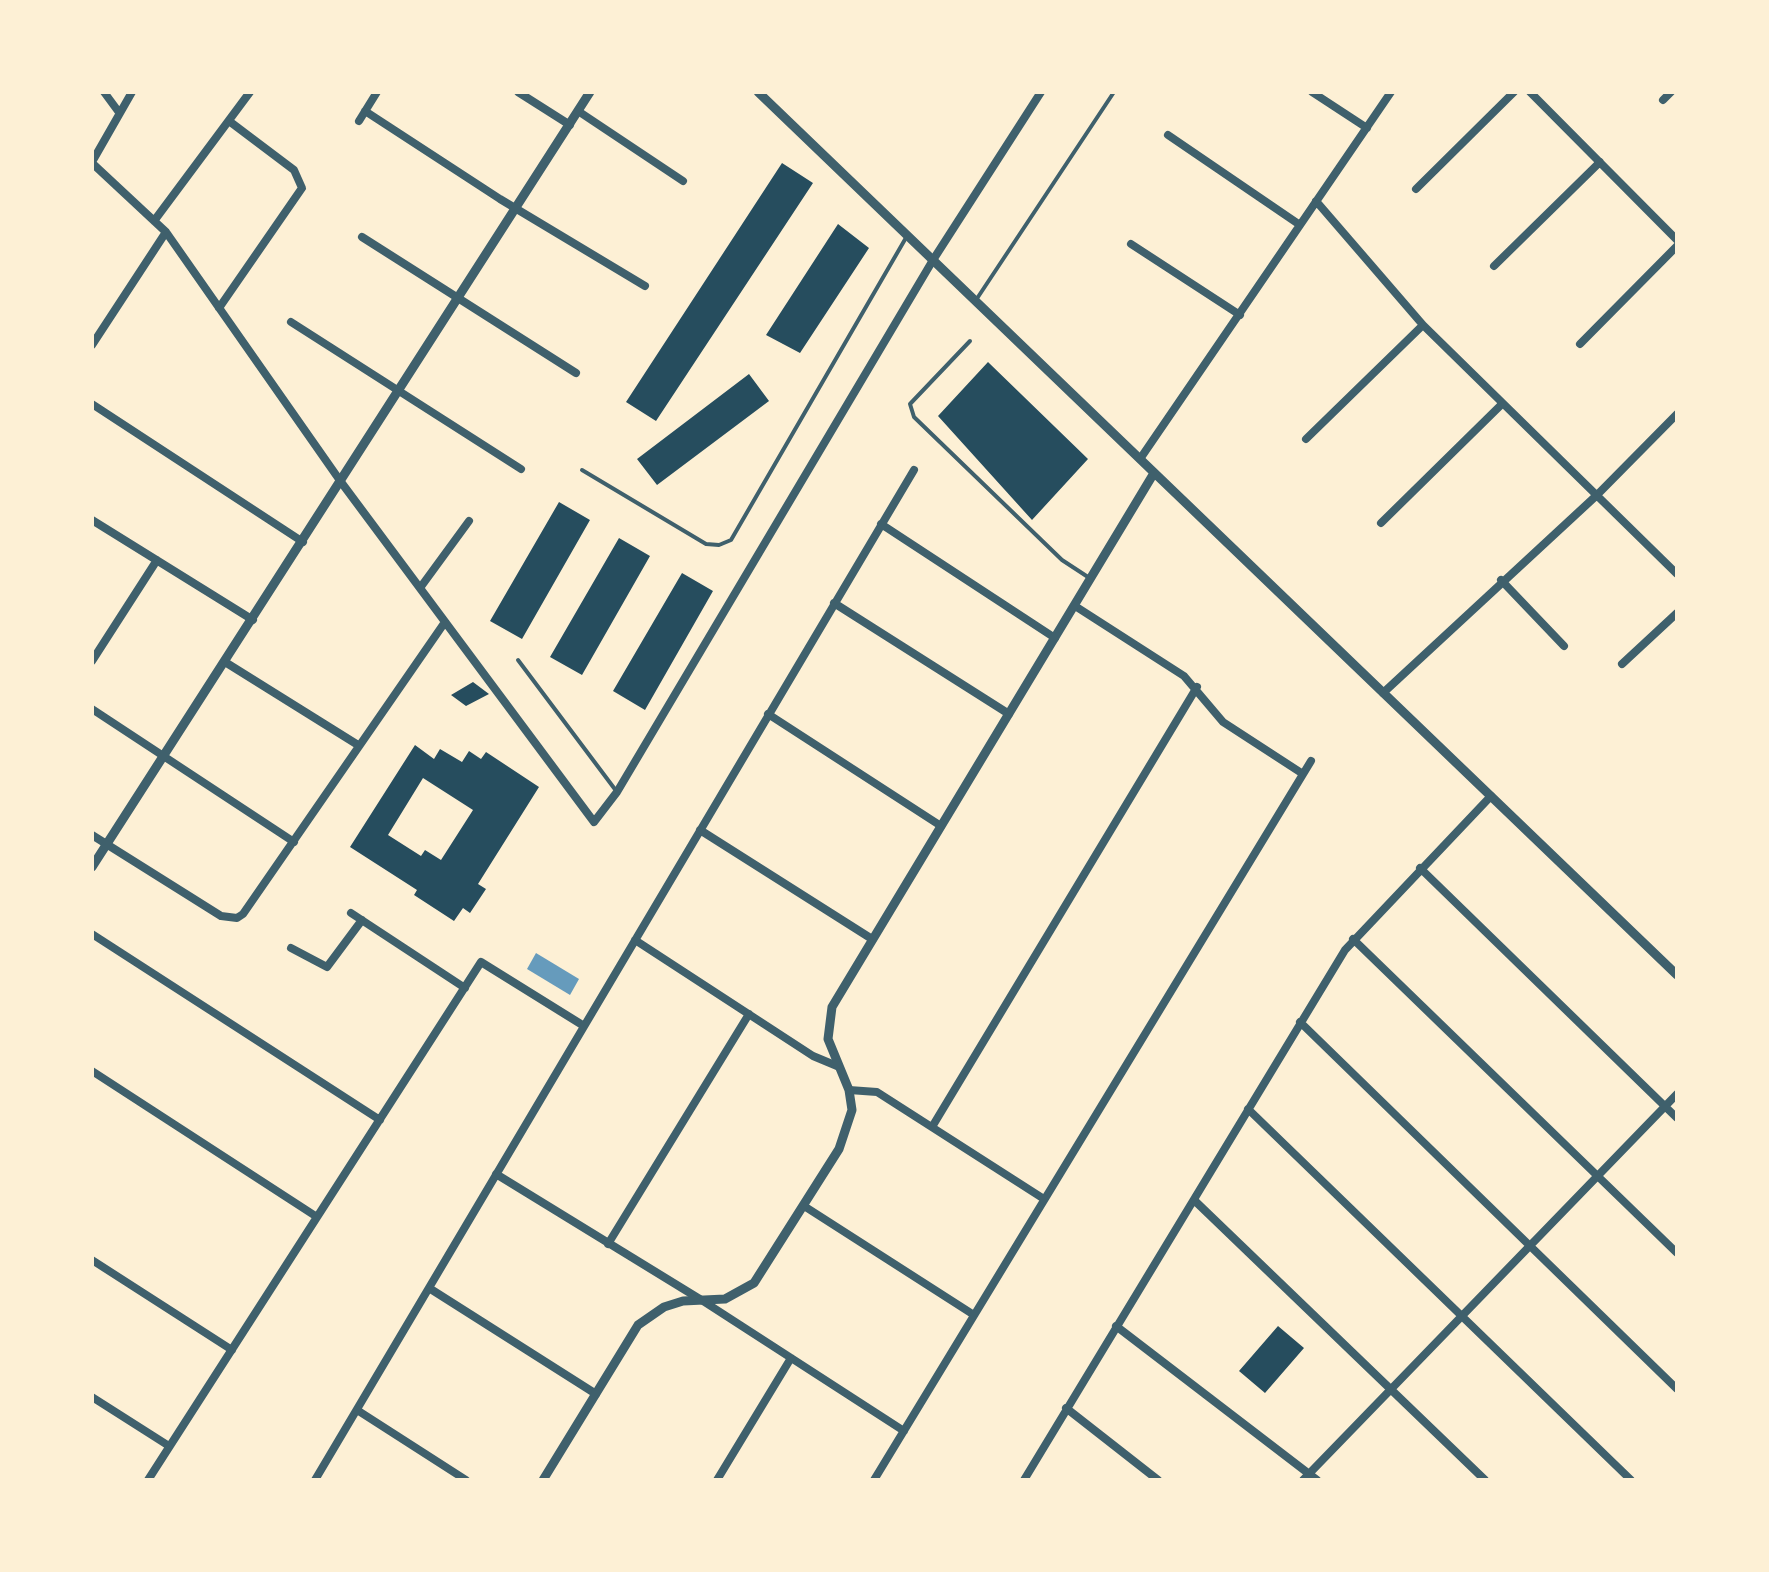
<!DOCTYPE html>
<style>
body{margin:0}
#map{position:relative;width:1769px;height:1572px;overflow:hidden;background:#fdf0d5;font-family:"IBM Plex Serif",serif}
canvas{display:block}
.frame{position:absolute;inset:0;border:94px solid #fdf0d5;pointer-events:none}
</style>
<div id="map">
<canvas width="1769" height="1572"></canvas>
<div class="frame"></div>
</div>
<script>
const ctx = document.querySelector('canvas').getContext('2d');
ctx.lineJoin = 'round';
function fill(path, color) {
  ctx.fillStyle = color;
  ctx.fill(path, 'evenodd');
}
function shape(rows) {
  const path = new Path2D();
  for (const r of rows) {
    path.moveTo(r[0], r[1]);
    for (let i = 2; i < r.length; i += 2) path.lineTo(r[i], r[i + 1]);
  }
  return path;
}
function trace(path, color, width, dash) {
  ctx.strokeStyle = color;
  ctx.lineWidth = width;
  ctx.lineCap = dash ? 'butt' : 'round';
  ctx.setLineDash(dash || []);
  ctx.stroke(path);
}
fill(shape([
 [536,953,579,979,570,995,527,969]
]), '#669bbc');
fill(shape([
 [782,163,813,183,656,421,626,402],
 [838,224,869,248,800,353,766,335],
 [988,362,1088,459,1032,520,938,416],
 [749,374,769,401,657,485,637,459],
 [559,502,590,520,522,639,490,621],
 [619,538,650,556,582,675,550,657],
 [682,573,713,591,645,710,613,691],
 [473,682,489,694,466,706,451,695],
 [415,745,434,759,440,749,462,762,469,751,481,759,486,752,539,787,478,884,486,889,470,913,463,908,454,921,414,895,417,890,350,847],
 [423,778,473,810,441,860,425,850,421,856,388,835],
 [1278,1326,1304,1348,1265,1393,1239,1371]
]), '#264d5e');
trace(shape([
 [976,300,1114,92],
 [970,341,910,404,914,417,1062,560,1091,579],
 [582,470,706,544,719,545,731,540,907,236],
 [518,660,617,792]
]), '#3f606c', 4);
trace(shape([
 [104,92,118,111],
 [518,92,570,125],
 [1312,92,1367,128],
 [1530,92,1677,240],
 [1663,100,1671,92],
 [365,111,500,199,645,286],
 [578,111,683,181],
 [359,121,377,92],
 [1168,135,1300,225],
 [92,162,132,92],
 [92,163,166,232,341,482,594,822,617,792,933,260,1041,92],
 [1416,189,1514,92],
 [1316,201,1423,325,1677,574],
 [154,221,250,92],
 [362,237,576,373],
 [1131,244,1240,315],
 [1494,266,1600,162],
 [219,308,302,188,294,170,229,121],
 [291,322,521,469],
 [1580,344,1677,246],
 [92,345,166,232],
 [92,404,303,542],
 [1306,439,1423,325],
 [1140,459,1391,92],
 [92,520,253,620],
 [1381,523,1502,404],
 [881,524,1055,638],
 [1501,580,1564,646],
 [420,588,469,521],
 [834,603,1009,714],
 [1075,606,1184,676,1223,722,1303,774],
 [92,661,157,560],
 [225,662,358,745],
 [1622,664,1677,613],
 [1383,693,1597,495,1677,414],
 [92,709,294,842],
 [768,714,941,826],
 [700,830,872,939],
 [92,835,221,916,237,918,243,914,445,622],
 [1420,868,1677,1118],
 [351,913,465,988],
 [92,934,380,1120],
 [1353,939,1677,1253],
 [635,940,813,1056,837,1066],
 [291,948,327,967,362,920],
 [1300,1022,1677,1389],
 [92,1071,317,1217],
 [849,1090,877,1092,1044,1199],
 [1248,1109,1631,1480],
 [932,1127,1197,687],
 [496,1174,703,1301,904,1431],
 [1194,1200,1485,1480],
 [804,1206,974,1315],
 [608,1244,749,1014],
 [92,1260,232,1350],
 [429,1288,596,1394],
 [1116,1326,1317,1480],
 [92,1397,169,1446],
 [1066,1408,1158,1480],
 [357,1410,466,1480],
 [148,1480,481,962,584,1026],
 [315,1480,914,470],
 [717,1480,791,1358],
 [874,1480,1311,761],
 [1024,1480,1345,950,1491,796],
 [1303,1480,1677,1094]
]), '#3f606c', 8);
trace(shape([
 [758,92,1677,975],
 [92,867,590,92],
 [543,1480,638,1325,664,1307,683,1301,725,1299,754,1283,839,1149,852,1110,849,1090,828,1039,832,1007,1154,473]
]), '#3f606c', 9);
</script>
